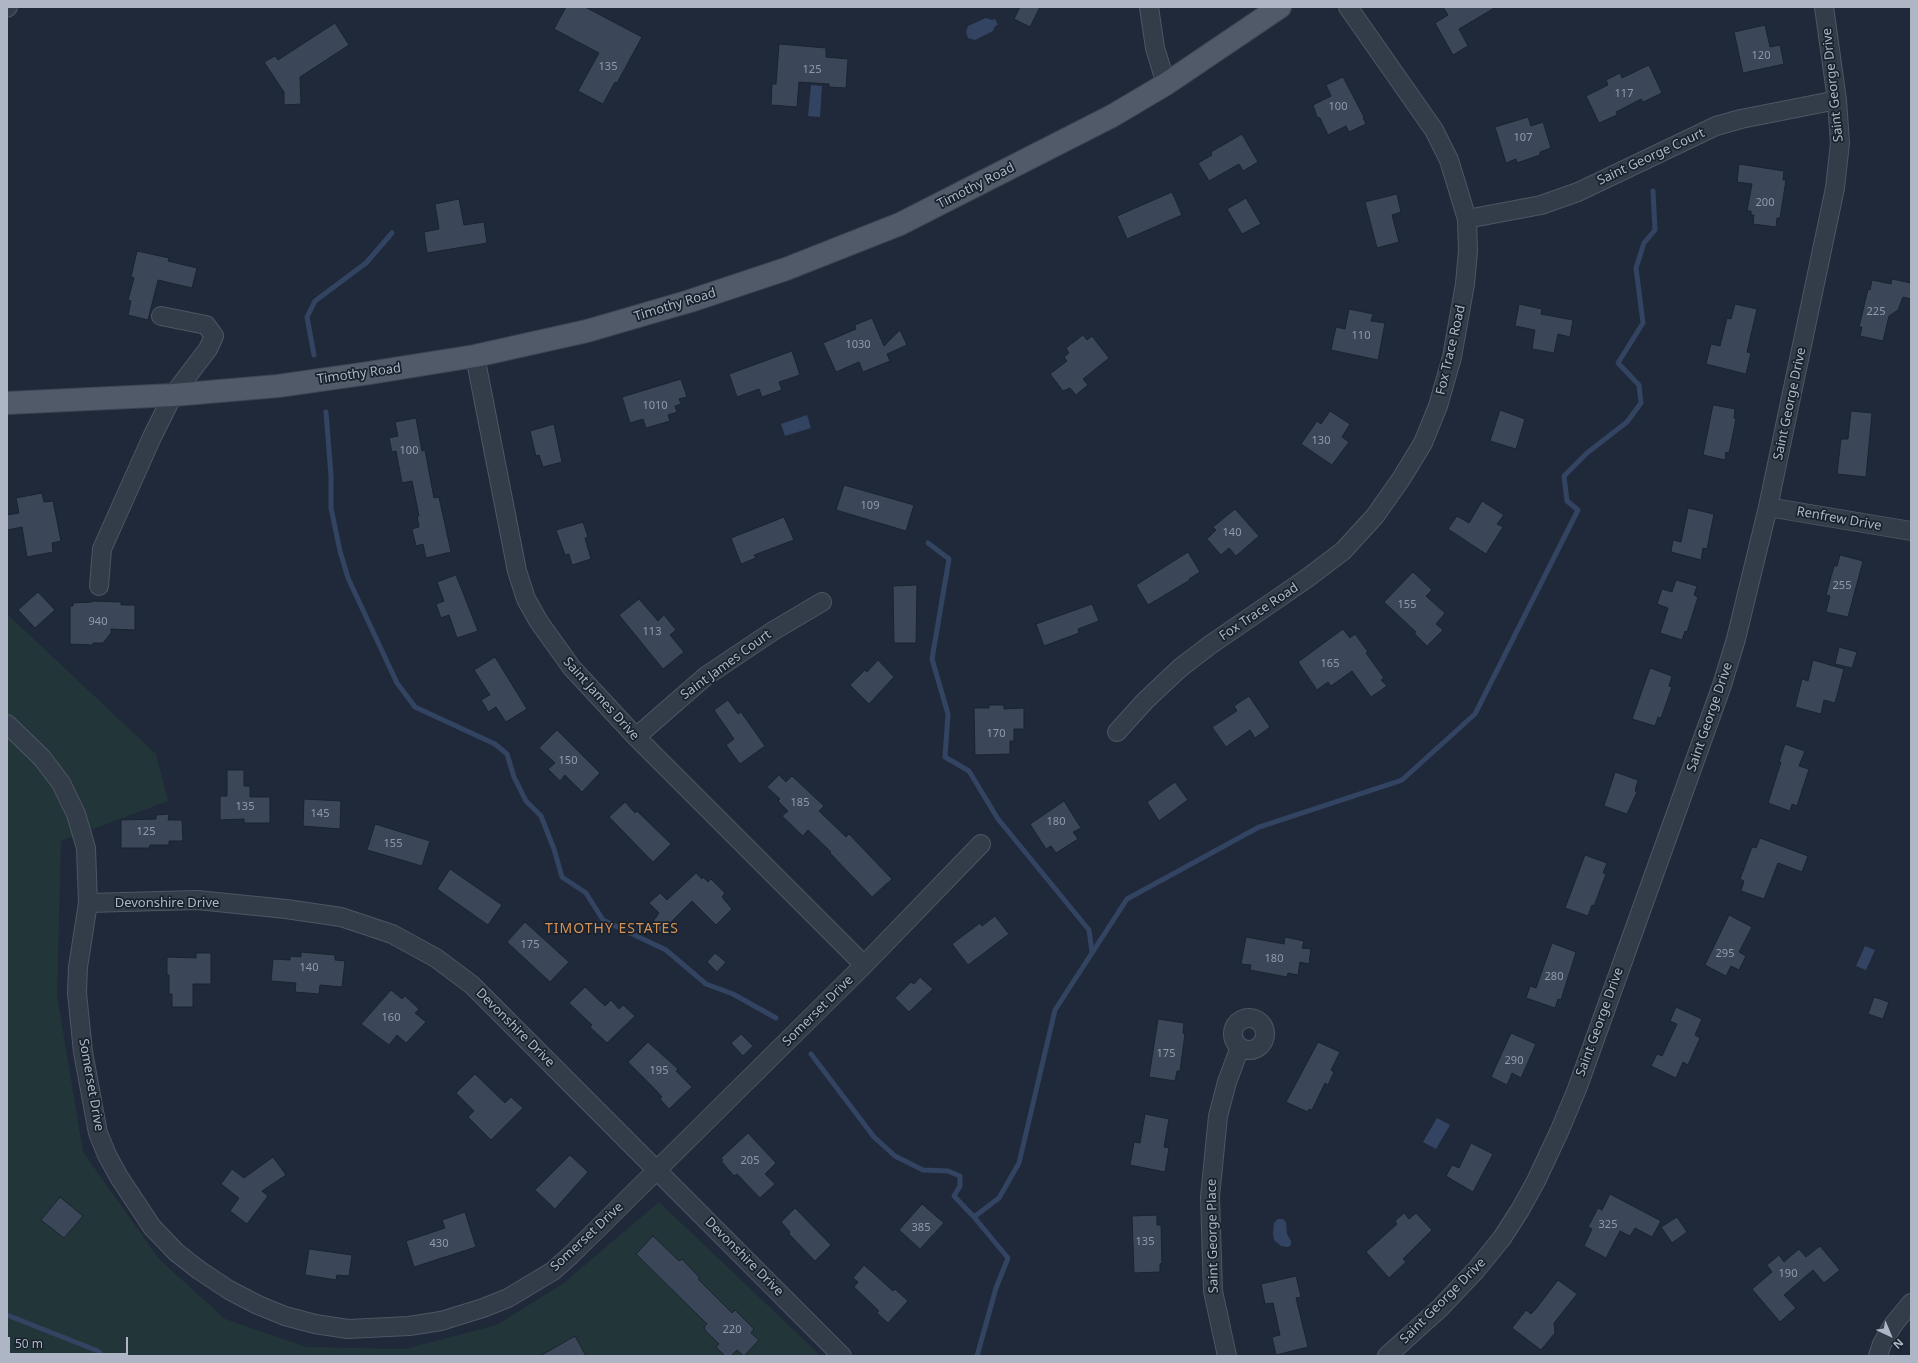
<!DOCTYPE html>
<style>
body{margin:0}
#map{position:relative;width:1918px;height:1363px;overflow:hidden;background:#202939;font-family:"Noto Sans",sans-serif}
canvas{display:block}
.frame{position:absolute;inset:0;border:8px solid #aeb6c6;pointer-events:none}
.north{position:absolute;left:1870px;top:1315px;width:40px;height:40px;-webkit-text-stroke:3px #19212d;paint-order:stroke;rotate:136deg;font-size:11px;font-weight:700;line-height:16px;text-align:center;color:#aeb6c6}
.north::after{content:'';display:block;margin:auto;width:14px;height:18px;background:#aeb6c6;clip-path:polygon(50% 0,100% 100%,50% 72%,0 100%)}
.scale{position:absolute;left:8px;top:1337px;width:120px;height:18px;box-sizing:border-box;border:2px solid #aeb6c6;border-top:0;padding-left:5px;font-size:12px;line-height:14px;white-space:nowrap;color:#aeb6c6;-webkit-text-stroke:3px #19212d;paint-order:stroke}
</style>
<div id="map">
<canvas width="1918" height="1363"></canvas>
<div class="frame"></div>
<div class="north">N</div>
<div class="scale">50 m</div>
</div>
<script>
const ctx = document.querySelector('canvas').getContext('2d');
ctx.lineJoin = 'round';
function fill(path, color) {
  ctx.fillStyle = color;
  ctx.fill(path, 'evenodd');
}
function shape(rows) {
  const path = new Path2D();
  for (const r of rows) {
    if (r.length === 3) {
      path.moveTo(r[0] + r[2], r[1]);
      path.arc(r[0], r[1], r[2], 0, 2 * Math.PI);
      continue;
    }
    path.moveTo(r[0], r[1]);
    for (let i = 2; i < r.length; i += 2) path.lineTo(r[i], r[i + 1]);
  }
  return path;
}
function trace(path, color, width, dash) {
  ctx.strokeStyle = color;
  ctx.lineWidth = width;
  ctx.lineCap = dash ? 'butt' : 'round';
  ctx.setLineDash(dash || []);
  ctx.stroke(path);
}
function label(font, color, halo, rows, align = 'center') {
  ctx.font = font + ' "Noto Sans",sans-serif';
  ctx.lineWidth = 3.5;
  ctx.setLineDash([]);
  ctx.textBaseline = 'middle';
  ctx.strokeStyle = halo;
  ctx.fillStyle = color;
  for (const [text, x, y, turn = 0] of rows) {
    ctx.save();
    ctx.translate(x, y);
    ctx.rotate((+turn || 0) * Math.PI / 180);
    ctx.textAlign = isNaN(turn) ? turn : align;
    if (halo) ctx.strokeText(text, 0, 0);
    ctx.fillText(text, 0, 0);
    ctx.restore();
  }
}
fill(shape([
 [7,614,156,754,168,801,61,841,57,995,83,1152,159,1259,225,1319,306,1347,405,1349,497,1325,564,1283,659,1202,821,1356,7,1356]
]), '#22363a');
fill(shape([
 [986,18,992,20,995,19,998,25,995,26,993,31,975,40,968,38,966,32,968,26],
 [811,85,822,86,820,117,808,116],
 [807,415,811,428,785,436,781,424],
 [1865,946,1875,950,1866,970,1856,966],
 [1437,1118,1450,1125,1436,1149,1423,1142],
 [1278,1219,1283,1219,1286,1222,1287,1234,1291,1241,1291,1245,1288,1247,1281,1246,1274,1240,1273,1233,1274,1223]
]), '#324461');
trace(shape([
 [314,355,307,317,315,301,366,263,392,233],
 [326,412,331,476,331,508,340,551,348,578,397,683,415,707,495,744,507,754,514,777,526,801,541,816,554,849,562,877,586,893,603,920,666,950,706,984,733,994,776,1018],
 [928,543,949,559,932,659,948,714,945,757,969,771,998,819,1089,930,1092,952],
 [811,1054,874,1137,895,1156,923,1170,948,1171,960,1176,960,1186,954,1196,974,1217],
 [7,1315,98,1351,103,1356],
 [977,1356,996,1288,1008,1258,974,1217,999,1198,1019,1163,1055,1010,1127,899,1259,827,1402,780,1475,714,1578,510,1567,501,1564,476,1587,453,1627,422,1641,403,1639,385,1618,363,1643,323,1636,268,1644,243,1655,230,1653,191]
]), '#324461', 5);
const building = shape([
 [566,7,585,7,642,37,617,83,615,82,603,104,578,91,599,53,554,29,566,7],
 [1020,7,1040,7,1030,27,1014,19,1020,7],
 [1443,7,1496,7,1459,29,1468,46,1453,55,1435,23,1448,15,1443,7],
 [335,23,349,45,300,77,301,104,284,105,284,92,264,62,275,56,278,60,335,23],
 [1765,25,1770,47,1780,45,1784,64,1743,73,1734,32,1765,25],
 [779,44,826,48,826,57,848,59,846,88,829,87,829,84,799,82,797,107,771,105,772,84,776,84,779,44],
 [1649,65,1662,93,1643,102,1641,99,1616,112,1617,115,1599,123,1586,96,1608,85,1606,80,1620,73,1622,78,1649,65],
 [1343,77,1364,117,1363,118,1366,124,1349,132,1346,126,1328,135,1320,118,1317,117,1313,105,1331,96,1326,85,1343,77],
 [1528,117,1531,126,1543,122,1551,148,1540,152,1540,155,1517,163,1516,159,1506,163,1495,127,1528,117],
 [1242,134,1258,162,1243,171,1239,164,1209,181,1198,163,1212,155,1211,152,1242,134],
 [1739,164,1784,171,1783,180,1786,180,1780,218,1777,218,1776,227,1753,224,1754,215,1751,215,1751,211,1747,211,1752,184,1737,182,1739,164],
 [1172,192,1182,215,1127,239,1117,216,1172,192],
 [1397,194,1401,212,1392,215,1399,242,1377,248,1365,202,1397,194],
 [1246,198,1261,224,1242,234,1227,209,1246,198],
 [459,199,464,225,484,222,487,243,427,253,424,232,439,229,435,204,459,199],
 [137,251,169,258,168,261,197,268,192,288,158,280,148,320,128,315,131,301,128,300,134,278,131,277,137,251],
 [1892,279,1911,283,1911,299,1903,297,1898,310,1889,316,1883,341,1860,336,1862,327,1859,327,1868,289,1870,290,1872,280,1891,284,1892,279],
 [1519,304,1542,309,1541,314,1573,320,1570,337,1558,334,1554,353,1532,349,1535,330,1515,326,1519,304],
 [1735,304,1757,309,1747,352,1751,353,1746,374,1706,364,1711,344,1720,346,1727,318,1731,319,1735,304],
 [1349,309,1373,314,1371,321,1385,323,1378,360,1331,350,1336,327,1345,329,1349,309],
 [872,318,884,346,900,330,907,345,887,354,890,361,863,372,859,362,836,372,823,343,856,329,855,325,872,318],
 [1083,335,1087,340,1092,336,1109,358,1083,379,1088,385,1076,395,1070,388,1063,391,1050,374,1067,361,1064,357,1069,353,1066,348,1083,335],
 [792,351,800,375,779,382,782,390,762,397,759,389,737,397,729,374,792,351],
 [681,379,687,397,679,399,681,404,675,406,677,412,668,415,670,421,646,428,643,419,630,423,622,397,681,379],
 [1713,405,1735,409,1734,418,1736,419,1729,453,1726,452,1725,460,1703,455,1713,405],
 [1500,410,1525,419,1516,449,1490,441,1500,410],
 [1330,411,1350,424,1342,437,1349,442,1332,465,1301,444,1317,421,1321,424,1330,411],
 [1851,411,1872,413,1866,477,1837,474,1841,439,1848,439,1851,411],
 [416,418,422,451,425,450,434,498,439,497,451,552,426,558,423,544,416,546,412,529,419,527,417,516,419,516,412,481,402,483,396,451,392,452,389,438,398,436,395,422,416,418],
 [554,424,562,462,543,467,539,455,536,456,530,431,554,424],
 [844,485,914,505,906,531,836,510,844,485],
 [42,493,44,502,53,501,61,541,52,543,53,552,27,557,22,527,7,530,7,515,19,513,16,498,42,493],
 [1482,501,1504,515,1497,524,1503,527,1486,554,1448,529,1457,516,1469,523,1482,501],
 [1688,508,1714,514,1707,549,1703,548,1701,560,1671,552,1673,540,1681,542,1688,508],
 [1235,509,1259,536,1236,556,1229,548,1221,555,1207,539,1216,530,1213,527,1235,509],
 [784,517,794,540,754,555,756,558,741,564,731,538,784,517],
 [583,522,588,537,585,538,591,559,572,565,569,554,565,555,556,530,583,522],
 [1188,552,1200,572,1189,579,1190,580,1148,605,1136,585,1188,552],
 [1840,555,1863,561,1848,617,1826,612,1830,596,1826,595,1834,566,1837,566,1840,555],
 [1413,572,1432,590,1426,596,1445,613,1436,624,1443,630,1427,646,1414,633,1416,632,1384,602,1413,572],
 [456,575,478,631,457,638,449,615,441,618,436,604,444,601,437,582,456,575],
 [1676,580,1697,586,1694,595,1698,597,1687,632,1685,631,1682,640,1660,633,1668,608,1657,604,1662,589,1672,592,1676,580],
 [917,585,916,643,894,643,893,586,917,585],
 [38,592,55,610,35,628,18,610,38,592],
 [639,599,658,621,664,615,676,630,670,635,684,652,663,669,619,615,639,599],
 [92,601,121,602,121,605,135,605,135,630,111,629,111,633,103,643,93,643,93,645,70,644,70,606,73,606,73,603,92,602,92,601],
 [1092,604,1099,621,1078,629,1079,633,1044,646,1036,624,1092,604],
 [1343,629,1350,638,1355,634,1368,652,1366,653,1384,678,1381,680,1387,686,1371,697,1352,671,1331,686,1328,682,1317,690,1298,662,1343,629],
 [1839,647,1857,652,1852,668,1835,664,1839,647],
 [495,657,527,709,506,722,496,707,488,712,485,706,481,700,490,695,474,670,495,657],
 [878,660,894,677,869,704,850,685,865,670,867,672,878,660],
 [1813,660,1844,669,1835,703,1824,700,1821,714,1795,707,1802,679,1808,681,1813,660],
 [1650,668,1672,676,1669,686,1672,687,1661,718,1658,717,1655,726,1632,719,1650,668],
 [1249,696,1270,727,1255,738,1250,730,1226,747,1212,727,1237,711,1234,706,1249,696],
 [728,700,738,714,741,712,765,746,740,764,726,745,734,739,714,710,728,700],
 [989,705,1004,705,1004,709,1024,708,1024,729,1014,729,1014,741,1010,741,1010,754,975,755,974,708,989,708,989,705],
 [557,730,600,773,582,792,565,775,560,781,548,769,555,763,539,748,557,730],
 [1785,744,1805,751,1799,766,1809,769,1797,806,1792,804,1790,811,1768,803,1781,762,1779,762,1785,744],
 [227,770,244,770,244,786,250,786,250,797,270,797,270,823,244,823,244,819,220,820,220,796,227,796,227,770],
 [1615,772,1638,780,1635,791,1637,792,1627,814,1604,806,1615,772],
 [779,775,786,782,792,776,824,806,819,811,846,837,849,834,892,879,872,897,830,853,831,852,808,830,803,836,782,816,788,811,778,801,780,799,767,787,779,775],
 [1175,782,1188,800,1159,821,1147,802,1175,782],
 [304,799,341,801,340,829,303,826,304,799],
 [1064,801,1081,828,1073,832,1078,839,1056,853,1051,846,1046,849,1030,824,1064,801],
 [625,802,635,813,637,811,671,844,653,862,609,817,625,802],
 [169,814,168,820,182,820,183,841,169,841,169,845,150,845,149,848,121,848,121,820,156,819,156,815,169,814],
 [375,824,430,841,422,866,367,850,375,824],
 [1760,838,1808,856,1802,872,1778,863,1764,899,1741,891,1744,881,1740,879,1752,847,1756,848,1760,838],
 [1585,855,1607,863,1603,873,1606,874,1594,906,1592,905,1588,916,1565,908,1585,855],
 [450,869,502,905,488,925,437,889,450,869],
 [696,873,702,879,703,877,708,882,711,879,725,893,722,897,732,909,716,925,692,901,670,923,664,934,650,926,659,913,649,903,660,893,667,900,696,873],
 [1729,915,1752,927,1739,952,1746,956,1739,970,1731,966,1726,976,1705,965,1729,915],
 [995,916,1009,934,968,965,952,944,980,923,982,926,995,916],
 [525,922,569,962,550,982,507,942,525,922],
 [1246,937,1284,944,1285,937,1304,941,1302,948,1311,949,1309,964,1300,962,1298,975,1288,973,1287,977,1250,970,1251,965,1241,964,1246,937],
 [1552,943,1576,952,1561,1000,1558,999,1555,1008,1526,998,1530,986,1536,988,1552,943],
 [301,952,335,955,335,960,345,961,342,987,320,985,319,994,295,992,296,983,271,981,273,959,290,960,290,956,301,957,301,952],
 [196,953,211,953,211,984,193,984,193,1007,172,1007,172,994,169,994,169,975,167,975,167,957,196,958,196,953],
 [715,953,726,962,717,972,707,962,715,953],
 [920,977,933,989,909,1012,895,998,911,982,914,984,920,977],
 [585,987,605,1006,611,1000,619,1009,623,1005,635,1016,607,1043,590,1027,592,1025,569,1003,585,987],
 [391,990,402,999,405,996,419,1009,415,1013,426,1022,406,1043,397,1035,389,1045,361,1024,391,990],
 [1874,997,1889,1002,1883,1019,1868,1014,1874,997],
 [1676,1007,1702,1019,1695,1035,1700,1038,1688,1065,1683,1062,1676,1078,1651,1066,1657,1054,1662,1056,1677,1024,1670,1021,1676,1007],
 [1158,1019,1184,1023,1183,1033,1185,1034,1180,1071,1177,1071,1175,1081,1149,1077,1158,1019],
 [1511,1033,1536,1044,1521,1078,1512,1073,1507,1085,1491,1077,1511,1033],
 [741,1034,753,1046,743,1056,731,1043,741,1034],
 [648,1042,678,1069,676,1071,692,1087,669,1109,660,1099,662,1097,654,1088,628,1062,648,1042],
 [1318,1042,1340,1052,1331,1070,1334,1072,1328,1085,1325,1083,1312,1110,1309,1109,1308,1112,1286,1102,1318,1042],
 [475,1074,505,1103,511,1097,523,1108,491,1140,468,1117,474,1111,456,1093,475,1074],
 [1145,1114,1169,1119,1164,1147,1169,1148,1165,1172,1130,1165,1134,1142,1140,1143,1145,1114],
 [748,1133,776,1163,765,1174,775,1184,760,1198,737,1174,734,1176,721,1161,723,1160,721,1158,748,1133],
 [1471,1143,1493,1154,1473,1192,1446,1176,1452,1165,1459,1168,1471,1143],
 [570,1155,588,1172,555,1209,535,1190,570,1155],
 [273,1157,286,1175,262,1191,268,1196,247,1224,230,1211,239,1198,221,1184,232,1169,244,1178,273,1157],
 [1610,1194,1661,1221,1652,1237,1635,1228,1630,1236,1620,1231,1606,1258,1584,1246,1592,1229,1588,1227,1598,1208,1602,1210,1610,1194],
 [60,1197,83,1216,64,1238,41,1220,60,1197],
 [922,1204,944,1223,920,1249,899,1230,922,1204],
 [795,1208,831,1245,815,1261,789,1234,790,1232,781,1222,795,1208],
 [465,1212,476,1247,414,1267,406,1241,445,1228,442,1220,465,1212],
 [1404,1213,1409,1219,1416,1213,1432,1230,1403,1259,1406,1262,1389,1278,1366,1252,1397,1224,1395,1221,1404,1213],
 [1157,1215,1157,1225,1161,1225,1162,1263,1160,1264,1160,1272,1134,1273,1132,1216,1157,1215],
 [1677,1217,1687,1232,1672,1243,1661,1227,1677,1217],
 [653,1236,679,1261,682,1259,700,1278,698,1279,732,1313,735,1310,754,1329,751,1333,759,1340,744,1356,737,1350,731,1356,725,1356,716,1347,719,1344,705,1330,704,1327,707,1324,636,1254,653,1236],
 [1820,1246,1840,1270,1824,1283,1813,1270,1784,1295,1796,1308,1780,1322,1752,1289,1772,1272,1767,1265,1779,1255,1784,1262,1799,1249,1806,1257,1820,1246],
 [309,1249,352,1255,349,1276,337,1275,336,1280,305,1275,309,1249],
 [864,1265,893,1291,895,1289,908,1301,888,1323,877,1313,879,1311,854,1287,858,1282,853,1278,864,1265],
 [1296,1276,1301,1297,1296,1298,1308,1347,1276,1355,1272,1337,1280,1335,1273,1303,1265,1304,1261,1284,1296,1276],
 [1558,1280,1577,1294,1554,1323,1555,1333,1541,1350,1512,1328,1526,1310,1531,1314,1535,1310,1558,1280],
 [575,1336,586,1356,540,1356,575,1336]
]);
fill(building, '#3b4759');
trace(building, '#1b2330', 1);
const minor = shape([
 [1149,7,1155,48,1166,84],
 [7,8,8,7],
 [1467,219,1541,205,1578,192,1716,126,1741,119,1837,100],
 [475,356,517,571,526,599,539,622,572,668,636,737,864,965],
 [1768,507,1911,531],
 [99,586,102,549,152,437,173,395,208,349,214,336,206,325,161,316],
 [7,724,42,758,61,783,76,814,86,848,88,903,78,967,77,993,83,1052,98,1133,107,1155,119,1177,152,1227,176,1252,199,1270,229,1290,258,1305,285,1316,315,1324,348,1329,409,1326,441,1321,483,1308,508,1298,553,1271,571,1255,864,965,981,844],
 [1117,732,1145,701,1180,668,1210,645,1306,579,1343,551,1375,516,1401,479,1423,443,1438,406,1452,357,1465,284,1468,251,1467,219,1449,160,1434,130,1348,7],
 [636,737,706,676,773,631,822,602],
 [88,903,197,900,286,909,341,917,392,934,436,958,472,985,842,1356],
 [1249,1034,16],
 [1227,1356,1213,1291,1210,1197,1218,1116,1227,1082,1240,1047],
 [1387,1356,1440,1308,1476,1270,1502,1238,1520,1210,1536,1181,1559,1132,1577,1089,1722,685,1736,639,1768,507,1835,188,1840,143,1837,100,1824,7],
 [1878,1356,1882,1344,1893,1325,1911,1303]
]);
const major = shape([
 [7,403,173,395,278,386,369,373,475,356,587,331,690,301,786,269,900,224,1112,116,1166,84,1280,7]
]);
trace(minor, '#4e5664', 20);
trace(major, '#3d4553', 24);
trace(minor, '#333c49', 18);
trace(major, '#515a69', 22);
label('11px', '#919aab', null, [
 ["120",1761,56],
 ["135",608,67],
 ["125",812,70],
 ["117",1624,94],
 ["100",1338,107],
 ["107",1523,138],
 ["200",1765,203],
 ["225",1876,312],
 ["110",1361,336],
 ["1030",858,345],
 ["1010",655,406],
 ["130",1321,441],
 ["100",409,451],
 ["109",870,506],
 ["140",1232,533],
 ["255",1842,586],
 ["155",1407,605],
 ["940",98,622],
 ["113",652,632],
 ["165",1330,664],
 ["170",996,734],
 ["150",568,761],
 ["185",800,803],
 ["135",245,807],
 ["145",320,814],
 ["180",1056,822],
 ["125",146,832],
 ["155",393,844],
 ["175",530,945],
 ["295",1725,954],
 ["180",1274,959],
 ["140",309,968],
 ["280",1554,977],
 ["160",391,1018],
 ["175",1166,1054],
 ["290",1514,1061],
 ["195",659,1071],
 ["205",750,1161],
 ["325",1608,1225],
 ["385",921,1228],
 ["135",1145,1242],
 ["430",439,1244],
 ["190",1788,1274],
 ["220",732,1330]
]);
label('13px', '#aeb6c6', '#19212d', [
 ["Saint George Drive",1833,85,-96],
 ["Saint George Court",1651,157,-25],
 ["Timothy Road",976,186,-27],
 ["Timothy Road",675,305,-17],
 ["Fox Trace Road",1451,350,-77],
 ["Timothy Road",359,374,-8],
 ["Saint George Drive",1790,404,-78],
 ["Renfrew Drive",1839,519,10],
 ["Fox Trace Road",1259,612,-34],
 ["Saint James Court",726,665,-36],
 ["Saint James Drive",601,699,48],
 ["Saint George Drive",1710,717,-71],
 ["Devonshire Drive",167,903],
 ["Somerset Drive",818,1011,-45],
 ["Saint George Drive",1600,1022,-70],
 ["Devonshire Drive",515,1028,45],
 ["Somerset Drive",91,1085,80],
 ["Saint George Place",1213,1236,-91],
 ["Somerset Drive",587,1237,-43],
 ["Devonshire Drive",744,1257,45],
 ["Saint George Drive",1443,1301,-45]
]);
ctx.letterSpacing = '1px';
label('14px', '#d79357', '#19212d', [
 ["TIMOTHY ESTATES",612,929]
]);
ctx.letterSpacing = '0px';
</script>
